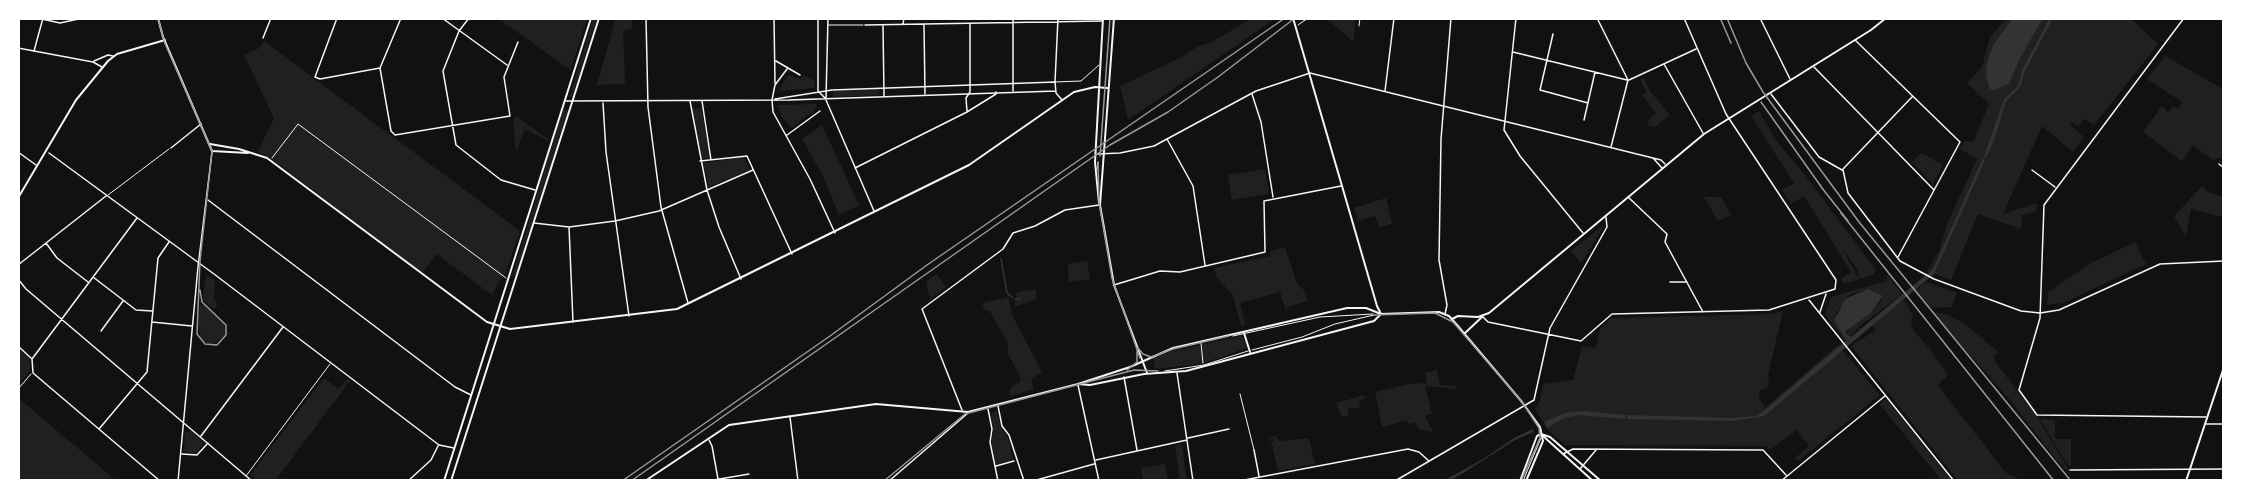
<!DOCTYPE html>
<style>
body{margin:0}
#map{position:relative;width:2242px;height:499px;overflow:hidden;background:#111;font-family:"Space Grotesk",sans-serif}
canvas{display:block}
.frame{position:absolute;inset:0;border:20px solid #fff;pointer-events:none}
</style>
<div id="map">
<canvas width="2242" height="499"></canvas>
<div class="frame"></div>
</div>
<script>
const ctx = document.querySelector('canvas').getContext('2d');
ctx.lineJoin = 'round';
function fill(path, color) {
  ctx.fillStyle = color;
  ctx.fill(path, 'evenodd');
}
function shape(rows) {
  const path = new Path2D();
  for (const r of rows) {
    path.moveTo(r[0], r[1]);
    for (let i = 2; i < r.length; i += 2) path.lineTo(r[i], r[i + 1]);
  }
  return path;
}
function trace(path, color, width, dash) {
  ctx.strokeStyle = color;
  ctx.lineWidth = width;
  ctx.lineCap = dash ? 'butt' : 'round';
  ctx.setLineDash(dash || []);
  ctx.stroke(path);
}
fill(shape([
 [498,18,587,18,571,70,545,52],
 [593,18,597,18,572,97,569,97],
 [616,18,632,18,632,29,623,31,625,84,597,85],
 [1253,18,1276,18,1128,120,1120,86,1180,58,1198,46,1210,43],
 [1326,18,1355,18,1354,39,1351,40],
 [2007,18,2130,18,2158,44,2094,125,2085,119,2078,127,2073,122,2070,125,2084,137,2073,152,2042,126,2003,214,2037,203,2037,211,2022,215,2021,229,1978,214,1951,280,1927,271,1940,249,1947,224,1977,159,1960,149,1965,141,1973,142,1989,104,1967,83,1982,67,1990,37],
 [264,41,520,231,506,273,498,283,492,295,437,254,422,273,273,160,258,152,274,118,244,55,259,48],
 [2165,56,2223,89,2224,160,2219,158,2213,160,2193,145,2182,161,2143,132,2162,106,2168,113,2173,106,2178,109,2182,102,2147,79],
 [788,75,801,79,803,75,815,81,815,88,779,91],
 [1644,78,1649,90,1670,115,1655,127,1647,125,1649,119,1656,114,1642,95,1646,92,1640,79],
 [879,89,880,95,833,97,833,91],
 [817,104,813,113,810,113,792,128,782,117,777,105],
 [701,108,710,157,701,159,692,109],
 [563,110,568,110,515,276,512,276],
 [1759,111,1775,139,1805,175,1876,270,1874,274,1860,279,1856,267,1842,248,1859,279,1844,284,1841,279,1851,272,1804,196,1791,204,1782,190,1794,183,1751,116],
 [518,117,549,140,548,141,525,129,516,152,513,118],
 [822,125,859,205,839,215,823,176,802,139],
 [1922,153,1943,165,1933,184,1912,162],
 [744,157,750,170,709,187,703,163],
 [1265,169,1269,194,1232,200,1228,175],
 [2202,186,2208,192,2224,197,2224,217,2191,209,2186,237,2174,216],
 [1704,197,1721,197,1731,215,1718,221],
 [1386,198,1392,224,1379,227,1375,216,1358,221,1354,208],
 [1601,227,1602,229,1581,264,1571,251],
 [2135,242,2146,264,2063,303,2047,305,2048,292,2091,263],
 [1285,247,1297,284,1304,290,1307,301,1287,307,1288,317,1280,292,1240,303,1245,325,1241,326,1233,296,1216,276,1214,268,1270,256,1270,251],
 [1087,261,1090,279,1069,282,1068,264],
 [937,274,946,287,930,299,926,281],
 [206,275,215,280,214,300,218,304,214,309,203,300],
 [1887,275,1902,294,1861,325,1845,341,1825,314,1831,297,1886,281],
 [1868,289,1883,299,1871,313,1851,326,1846,334,1846,339,1834,320,1836,313,1849,295],
 [1926,282,1957,293,1952,307,1932,308,1915,291],
 [1036,289,1037,299,1014,307,1017,292],
 [1009,297,1012,315,1042,372,1031,379,1034,389,1010,396,1009,391,1013,385,1021,382,1020,376,1008,354,1008,344,989,310,985,311,982,303],
 [200,301,201,306,203,304,224,323,225,334,216,343,209,344,201,340,199,326,198,334],
 [1902,301,1905,301,1913,316,1911,323,1914,331,1930,349,1948,375,1938,385,2005,472,2021,481,1958,481,1851,346,1876,330,1873,326,1875,322],
 [1783,311,1767,379,1769,380,1768,388,1760,390,1759,398,1765,408,1838,345,1880,395,1798,461,1795,458,1809,446,1796,430,1770,450,1766,446,1565,445,1548,430,1535,409,1540,401,1543,384,1573,380,1582,346,1596,348,1600,329,1611,318,1771,314],
 [1932,312,1946,314,1965,324,1998,352,1993,357,1997,364,2038,418,2071,474,2057,461,2010,400],
 [1241,336,1244,338,1247,348,1201,364,1155,369,1153,359,1164,353],
 [18,348,29,358,30,370,18,385],
 [1437,370,1440,385,1457,386,1456,389,1425,386,1432,414,1425,416,1434,433,1419,429,1415,422,1409,424,1407,420,1382,427,1375,392,1409,384,1427,383,1425,373],
 [324,378,339,389,347,379,350,381,275,481,257,481,250,475],
 [1364,395,1365,399,1359,400,1360,408,1348,408,1348,416,1342,417,1336,403],
 [18,398,117,481,18,481],
 [1883,400,1887,400,1952,481,1942,481,1880,405],
 [997,411,1000,426,1008,438,1013,460,996,464,991,441,994,430,990,413],
 [2040,419,2055,420,2055,433,2053,433,2056,439,2071,439,2071,465,2068,466],
 [191,431,204,443,195,454,184,451,185,432],
 [1275,436,1279,441,1309,438,1315,464,1278,471,1272,444,1269,443,1274,441,1272,438,1270,440,1269,437],
 [1182,444,1187,481,1180,481,1175,446],
 [1165,464,1168,481,1143,481,1141,468]
]), '#202020');
fill(shape([
 [2013,18,2043,18,2019,60,2009,84,1994,90,1990,89,1987,80,1986,67,1993,45],
 [2050,18,2053,18,2025,71,2020,87,2006,101,1994,140,1986,158,1984,157,2004,99,2018,86,2022,70],
 [1983,158,1985,160,1934,274,1764,416,1734,421,1627,419,1628,415,1732,418,1756,416,1764,411,1849,338,1846,340,1834,320,1845,299,1868,289,1883,296,1871,313,1847,330,1846,334,1851,337,1933,269],
 [1582,411,1626,415,1625,419,1579,415,1564,418,1547,428,1544,422,1565,413],
 [1533,429,1534,432,1515,440,1463,473,1449,481,1443,481,1485,458,1514,438]
]), '#333');
trace(shape([
 [1001,259,1007,293,1013,298],
 [1015,299,1021,299]
]), '#333', 1.5);
trace(shape([
 [828,25,863,25],
 [1298,25,1308,18],
 [1359,26,1360,18],
 [1055,82,1081,81,1099,65],
 [272,158,298,124,506,278],
 [1097,169,1098,162],
 [108,195,169,149],
 [1233,336,1320,317,1373,314],
 [1201,343,1203,363],
 [1252,350,1302,337,1335,324,1374,315],
 [1165,371,1204,365,1248,351],
 [18,389,31,374],
 [1240,394,1254,450],
 [246,476,330,364],
 [1523,481,1541,438]
]), '#f5f5f5', 1);
trace(shape([
 [337,18,315,77,320,79,380,68],
 [401,18,380,68,391,131,395,135,510,116,504,77,518,42],
 [442,18,507,65],
 [469,18,459,31,443,71,456,145,501,180,535,190],
 [646,18,648,107,661,207,688,303],
 [774,18,775,83],
 [1013,18,1013,91],
 [1516,18,1504,130,1520,156,1583,233],
 [1597,18,1628,80,1611,147],
 [1760,18,1790,79],
 [2184,18,2044,205,2040,318,2019,390,2037,415,2206,417],
 [42,19,60,23,83,18],
 [903,24,904,18],
 [865,25,1102,21],
 [924,25,925,94],
 [883,26,884,96],
 [1553,34,1540,90,1588,103],
 [263,38,271,18],
 [1855,40,1960,142,1898,257],
 [34,51,43,18],
 [1513,52,1627,80],
 [776,61,800,75],
 [1664,64,1703,133],
 [1814,67,1934,190],
 [787,69,775,85,772,100,773,112,810,179,835,233],
 [1629,80,1696,49],
 [1055,82,1058,18],
 [1385,91,1394,18],
 [1252,94,1261,122,1273,197],
 [1771,94,1819,157,1842,170],
 [826,100,874,211],
 [690,101,707,190,719,227,741,279],
 [702,101,711,160],
 [603,103,606,152,629,316],
 [967,111,966,98,970,92,970,24],
 [1584,120,1595,72],
 [787,135,820,111],
 [1167,139,1193,186,1205,265],
 [171,148,201,124],
 [18,152,36,165],
 [49,153,214,274,439,445,454,448],
 [700,161,747,156,792,254],
 [2219,164,2224,168],
 [855,168,967,112,996,94,996,92],
 [1843,169,1912,97],
 [1843,170,1848,193,1900,261,1934,279,2021,311,2040,313,2059,310,2160,264,2224,261],
 [2032,170,2055,187],
 [1628,197,1667,234,1665,242,1703,312],
 [208,200,455,387,471,395],
 [534,223,569,227,615,221,659,211,753,170],
 [569,227,573,322],
 [46,243,57,258,88,282],
 [18,265,106,196],
 [93,277,136,310,152,311],
 [18,279,26,289,252,481],
 [1670,282,1687,282],
 [1114,285,1160,271,1180,272,1265,252,1264,201,1341,186],
 [1809,300,1954,481],
 [1820,312,1826,294],
 [1445,314,1447,305,1439,260,1441,139,1451,18],
 [1483,317,1488,322,1581,341,1612,314,1769,310,1835,289,1836,280,1726,114,1684,18],
 [152,322,192,326],
 [101,331,123,301],
 [18,346,32,359,33,373,160,481],
 [32,359,137,218],
 [1177,373,1193,481],
 [1124,377,1137,450],
 [1078,385,1099,481],
 [998,406,1002,426,1009,435,1024,481],
 [988,409,992,429,990,442,998,481],
 [962,410,922,309,1003,249,1013,233,1035,226,1065,210,1099,205],
 [790,417,798,481],
 [2206,424,2224,424],
 [99,429,147,372,158,258,169,242],
 [201,436,283,327],
 [1188,438,1229,429],
 [709,440,712,446,718,479],
 [1254,450,1259,476],
 [182,454,197,455,208,443],
 [1563,454,1573,449,1763,450,1786,475],
 [1096,460,1187,440],
 [996,466,1014,461],
 [1580,469,1596,450],
 [2070,470,2224,469],
 [178,481,198,267,212,152],
 [408,481,431,460,438,446],
 [708,481,749,474],
 [1033,481,1094,464],
 [1239,481,1408,449,1419,452,1429,461],
 [1395,481,1534,400,1550,328,1607,227,1606,217],
 [1781,481,1885,396]
]), '#f5f5f5', 1.5);
trace(shape([
 [818,18,818,91,825,98],
 [18,48,93,62,102,67],
 [94,61,108,55,113,56],
 [826,98,828,18],
 [775,99,832,90,1055,82,1056,93,1062,100],
 [566,101,789,100,1056,91],
 [1097,154,1120,153,1154,146,1256,91,1310,73,1661,160,1665,164],
 [1653,158,1662,168],
 [889,481,968,413]
]), '#f5f5f5', 1.5);
trace(shape([
 [158,18,163,37,212,151,248,153],
 [1114,18,1100,205,1114,285,1147,373],
 [210,144,239,149,267,158,487,322,510,329,677,309,969,165,1074,92,1095,87,1107,88],
 [18,198,76,100,108,61,117,54,165,40],
 [1099,203,1095,162,1103,18],
 [1452,319,1458,316,1478,317,1489,313,1704,134,1871,30,1886,18],
 [1244,333,1250,352],
 [1464,334,1482,317],
 [1541,434,1550,437,1601,481],
 [1543,436,1593,481],
 [645,481,729,425,876,404,968,412,1078,384,1130,367,1173,348,1347,308,1366,308,1381,314,1374,321,1186,371,1144,374,1090,385,1078,384],
 [2186,481,2224,367]
]), '#f5f5f5', 2);
trace(shape([
 [1293,18,1377,306,1381,314,1439,312,1449,316,1457,325,1522,402,1540,427,1543,441,1526,481],
 [444,481,591,18],
 [451,481,599,18],
 [1520,481,1537,436,1541,434]
]), '#f5f5f5', 2);
trace(shape([
 [158,18,164,41,212,151,200,261,197,334,205,344,217,345,226,335,226,325,202,302,200,290],
 [1727,18,1746,63,1763,92,1859,222,2071,481],
 [1761,102,1820,185],
 [1100,156,1110,18],
 [1098,162,1099,202,1112,278,1140,358],
 [1822,188,1848,221],
 [1374,315,1435,313,1453,322,1522,402,1539,428,1540,438,1521,481],
 [1138,348,1143,354,1151,357,1173,349,1229,336],
 [1127,370,1137,362,1137,350],
 [631,481,1110,145,1168,112,1218,77,1295,18],
 [884,481,965,414,1134,370,1158,371]
]), '#9a9a9a', 1.5);
trace(shape([
 [1721,20,1731,43],
 [1820,185,1822,188],
 [1841,213,2054,481],
 [622,481,830,336,927,265,1285,18]
]), '#9a9a9a', 1.5);
</script>
